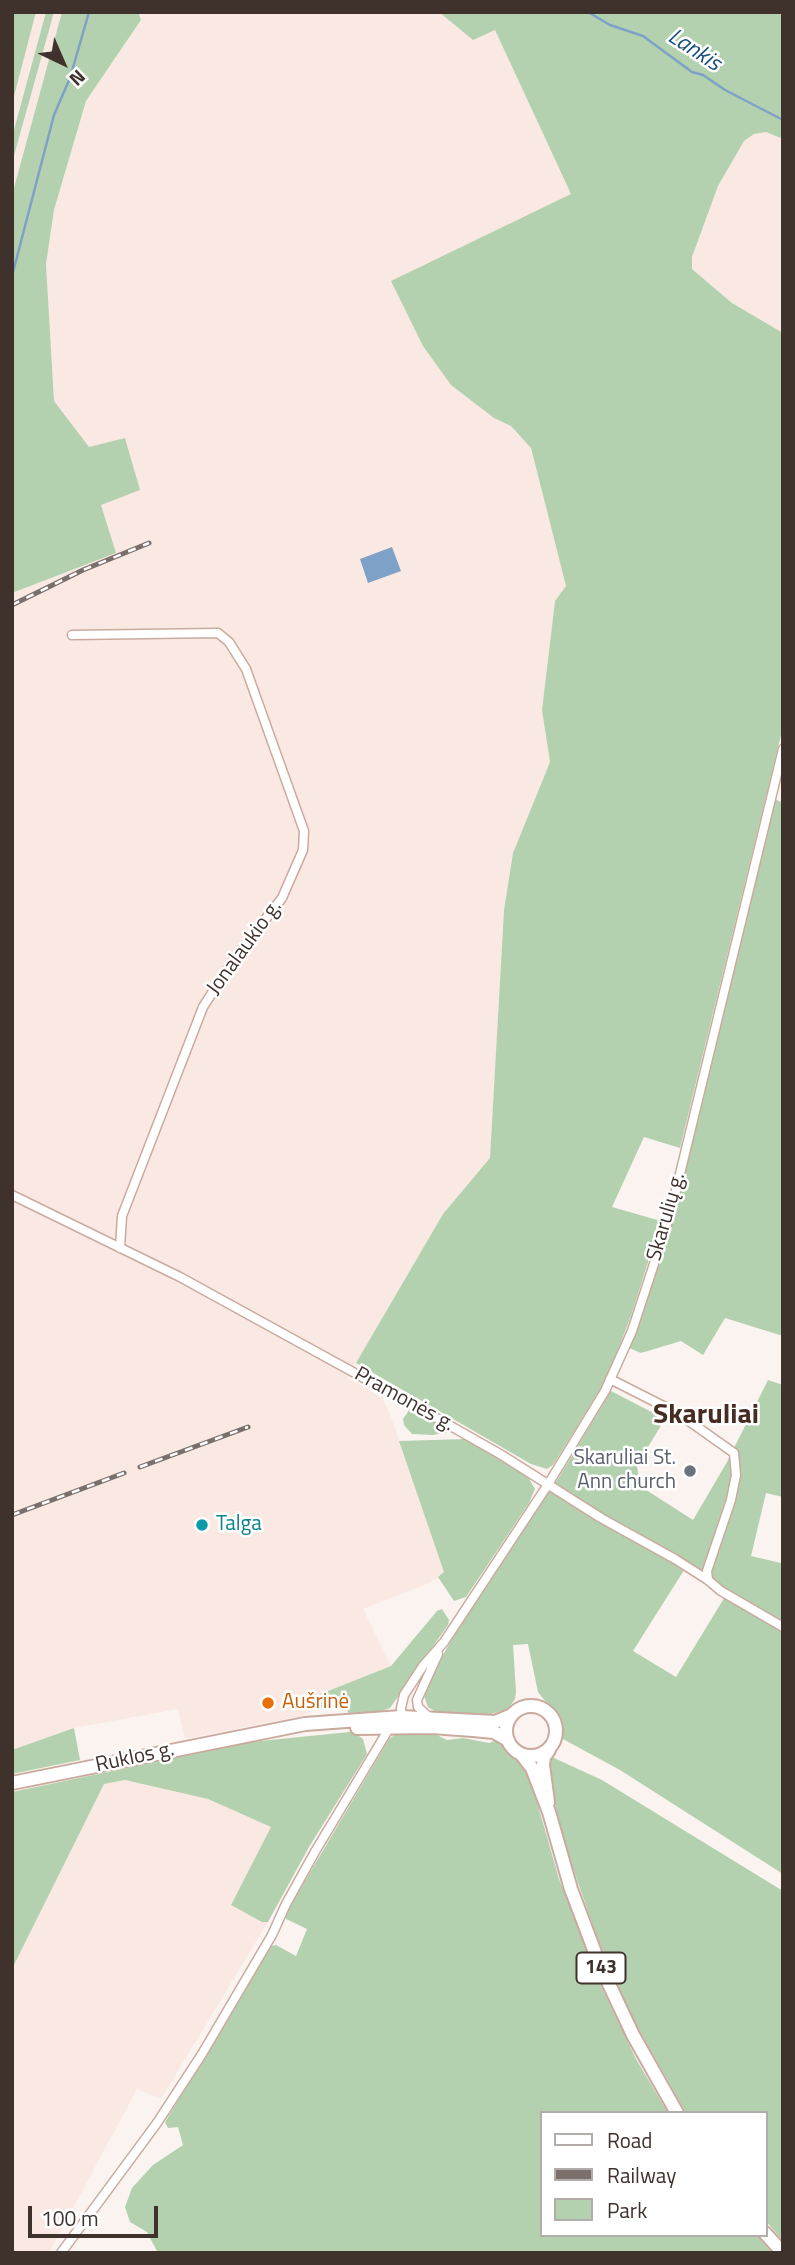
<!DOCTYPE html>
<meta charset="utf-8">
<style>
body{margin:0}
#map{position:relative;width:795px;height:2265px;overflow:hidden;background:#faf3f0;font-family:"Titillium Web",sans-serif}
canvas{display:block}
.frame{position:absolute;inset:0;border:14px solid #3f322d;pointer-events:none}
.legend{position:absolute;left:540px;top:2111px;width:228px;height:126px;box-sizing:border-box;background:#fff;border:2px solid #b2adab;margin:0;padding:9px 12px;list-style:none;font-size:21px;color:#3f322d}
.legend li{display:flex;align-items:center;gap:14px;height:35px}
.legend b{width:35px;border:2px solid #b2adab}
.north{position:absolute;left:28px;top:28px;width:70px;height:70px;-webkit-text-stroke:5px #fff;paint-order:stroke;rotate:136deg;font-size:19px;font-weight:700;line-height:28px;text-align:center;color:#3f322d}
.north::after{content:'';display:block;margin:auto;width:24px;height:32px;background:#3f322d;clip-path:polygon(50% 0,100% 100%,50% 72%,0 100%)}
.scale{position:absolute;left:28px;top:2206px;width:130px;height:32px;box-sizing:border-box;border:4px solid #3f322d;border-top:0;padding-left:9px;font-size:21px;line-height:24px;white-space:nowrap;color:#3f322d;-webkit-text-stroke:5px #fff;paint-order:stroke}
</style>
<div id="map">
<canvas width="795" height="2265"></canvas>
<div class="frame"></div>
<ul class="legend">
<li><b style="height:9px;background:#fff"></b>Road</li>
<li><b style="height:9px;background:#7a6f6b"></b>Railway</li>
<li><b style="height:19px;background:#b3d1ae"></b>Park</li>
</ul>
<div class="north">N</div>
<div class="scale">100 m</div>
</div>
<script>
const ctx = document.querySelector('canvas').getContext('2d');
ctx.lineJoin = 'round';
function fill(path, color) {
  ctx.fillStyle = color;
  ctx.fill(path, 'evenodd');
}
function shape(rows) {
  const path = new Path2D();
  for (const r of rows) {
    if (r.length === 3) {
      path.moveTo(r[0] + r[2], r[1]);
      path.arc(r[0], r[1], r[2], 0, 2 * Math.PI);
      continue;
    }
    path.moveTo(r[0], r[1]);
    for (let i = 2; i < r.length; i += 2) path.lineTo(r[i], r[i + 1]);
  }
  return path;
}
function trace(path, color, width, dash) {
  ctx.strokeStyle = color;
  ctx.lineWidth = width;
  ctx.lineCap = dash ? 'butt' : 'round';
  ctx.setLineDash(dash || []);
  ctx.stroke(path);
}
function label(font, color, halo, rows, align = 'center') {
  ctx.font = font + ' "Titillium Web",sans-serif';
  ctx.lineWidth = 5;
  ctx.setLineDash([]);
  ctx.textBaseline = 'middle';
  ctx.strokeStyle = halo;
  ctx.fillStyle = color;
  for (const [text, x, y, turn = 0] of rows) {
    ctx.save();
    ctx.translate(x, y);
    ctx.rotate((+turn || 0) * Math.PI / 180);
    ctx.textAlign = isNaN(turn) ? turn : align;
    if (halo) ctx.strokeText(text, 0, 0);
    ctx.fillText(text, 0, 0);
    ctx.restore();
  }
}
fill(shape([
 [36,12,46,12,12,137,12,104],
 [54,12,62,12,12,195,12,163],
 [138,12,439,12,473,39,495,30,571,194,529,216,494,418,511,426,531,448,566,586,555,601,542,710,550,762,513,853,504,910,490,1159,443,1214,348,1378,382,1398,390,1414,445,1573,429,1583,363,1609,391,1666,319,1695,318,1709,301,1716,185,1739,178,1709,74,1728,12,1750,12,593,116,553,101,505,89,448,54,401,46,264,54,210,86,101,141,21],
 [766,132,783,139,783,333,732,303,692,269,692,257,718,186,744,141,754,134],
 [125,1780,208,1799,272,1827,231,1905,262,1922,268,1922,161,2099,137,2089,49,2253,12,2253,12,1969,104,1784]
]), '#fae9e2');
fill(shape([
 [12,12,36,12,12,104],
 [46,12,54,12,12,163,12,137],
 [62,12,138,12,141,20,86,101,54,210,46,264,54,401,89,447,125,438,140,490,101,505,116,553,12,593,12,195],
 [439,12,783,12,783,139,766,132,754,134,744,141,718,186,692,257,692,269,732,303,783,333,783,727,680,1148,644,1137,612,1207,661,1221,632,1313,608,1377,553,1465,547,1469,531,1464,356,1363,443,1214,490,1158,504,910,513,853,550,762,542,710,555,601,566,586,531,448,511,426,494,418,451,385,423,346,391,281,571,194,495,30,473,40],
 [771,797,783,803,783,1336,725,1318,703,1355,681,1341,641,1353,629,1348,645,1303],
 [768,1380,783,1385,783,1497,766,1493,751,1556,781,1563,783,1559,783,1874,620,1770,561,1738,560,1720,538,1692,528,1644,513,1645,516,1692,515,1699,508,1709,484,1716,438,1713,428,1707,424,1696,428,1682,457,1630,543,1498,555,1484,611,1391,665,1419,637,1465,640,1486,693,1520,727,1462],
 [686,1567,726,1595,676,1677,633,1651],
 [410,1409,414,1409,453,1432,432,1435,412,1434,404,1425,403,1419],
 [467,1439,528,1477,535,1489,529,1503,466,1597,454,1601,438,1577,444,1572,399,1441],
 [442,1609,449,1620,448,1625,390,1708,379,1712,349,1713,347,1711,346,1703,319,1709,318,1695,391,1666,437,1611],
 [74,1728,80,1760,12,1774,12,1750],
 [400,1731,437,1735,447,1740,463,1738,489,1743,496,1740,520,1761,529,1774,559,1879,599,1982,636,2059,668,2113,541,2113,541,2235,757,2235,772,2253,158,2253,147,2232,130,2222,125,2207,132,2188,153,2165,183,2145,178,2127,168,2128,165,2122,271,1946,276,1945,296,1956,307,1929,286,1919,286,1913,389,1739],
 [349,1732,355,1733,363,1739,367,1754,309,1847,268,1922,262,1922,231,1905,271,1827,208,1799,125,1780,104,1784,12,1969,12,1792,251,1742],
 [552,1757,602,1780,783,1891,783,2241,765,2220,765,2113,686,2113,631,2015,597,1937,568,1854,552,1793,549,1770]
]), '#b3d1ae');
fill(shape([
 [392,547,401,571,368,583,360,559]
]), '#7ea2c7');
trace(shape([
 [588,12,610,25,643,36,692,72,703,75,725,90,783,120],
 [12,276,54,115,70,78,89,12]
]), '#7ea2c7', 2.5);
const street = shape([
 [72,635,218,633,229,642,246,669,304,831,303,850,282,898,232,962,203,1007,122,1216,120,1248],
 [12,1195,180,1277,433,1416,500,1454,601,1518,675,1559,708,1580,721,1591,783,1627],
 [610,1379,679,1414,734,1453,736,1475,731,1500,707,1571,708,1580],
 [430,1718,418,1707,417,1700,438,1654],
 [402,1719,401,1708,404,1695,423,1666,444,1642,547,1486,605,1391,632,1331,670,1215,783,749],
 [61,2253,157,2123,202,2054,272,1935,286,1904,316,1850,390,1727]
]);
const primary = shape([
 [531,1731,25],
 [357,1728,432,1727,473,1730,494,1732,508,1740],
 [522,1755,532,1768,549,1812,571,1889,599,1963,633,2035,677,2113],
 [12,1783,305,1724,401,1717,495,1722,512,1715],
 [548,1802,543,1765,544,1757,549,1750],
 [765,2233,783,2253]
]);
trace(street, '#caaa9e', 11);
trace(primary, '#caaa9e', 16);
trace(street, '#fff', 8);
trace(primary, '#fff', 12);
const rail = shape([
 [12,605,83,570,149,543],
 [140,1467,248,1427],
 [12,1515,124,1473]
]);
trace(rail, '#7a6f6b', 5);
trace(rail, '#fff', 2.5, [8]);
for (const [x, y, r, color] of [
 [690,1471,7,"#6b7280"],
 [202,1525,7,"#0f9aa8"],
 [268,1703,7,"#e8710a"]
]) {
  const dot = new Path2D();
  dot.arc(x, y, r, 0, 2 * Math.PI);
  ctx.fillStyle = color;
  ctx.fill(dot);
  trace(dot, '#fff', 2.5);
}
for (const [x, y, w] of [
 [601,1968,49]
]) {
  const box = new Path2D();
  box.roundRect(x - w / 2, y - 15.5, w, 31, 5);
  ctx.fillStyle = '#fff';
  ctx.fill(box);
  trace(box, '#3f322d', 2);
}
label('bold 19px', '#3f322d', null, [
 ["143",601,1968]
]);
label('21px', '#3f322d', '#fff', [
 ["Jonalaukio g.",245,948,-54],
 ["Skarulių g.",667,1217,-74],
 ["Pramonės g.",404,1400,29],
 ["Ruklos g.",135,1758,-12]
]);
label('21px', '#5b616d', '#fff', [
 ["Skaruliai St.",676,1459],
 ["Ann church",676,1483]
], 'right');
label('21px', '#0d838f', '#fff', [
 ["Talga",216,1525]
], 'left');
label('21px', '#c56008', '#fff', [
 ["Aušrinė",282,1703]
], 'left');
label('italic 23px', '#164d7d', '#fff', [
 ["Lankis",694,51,33]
]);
label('bold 28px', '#462c22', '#fff', [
 ["Skaruliai",706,1416]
]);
</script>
